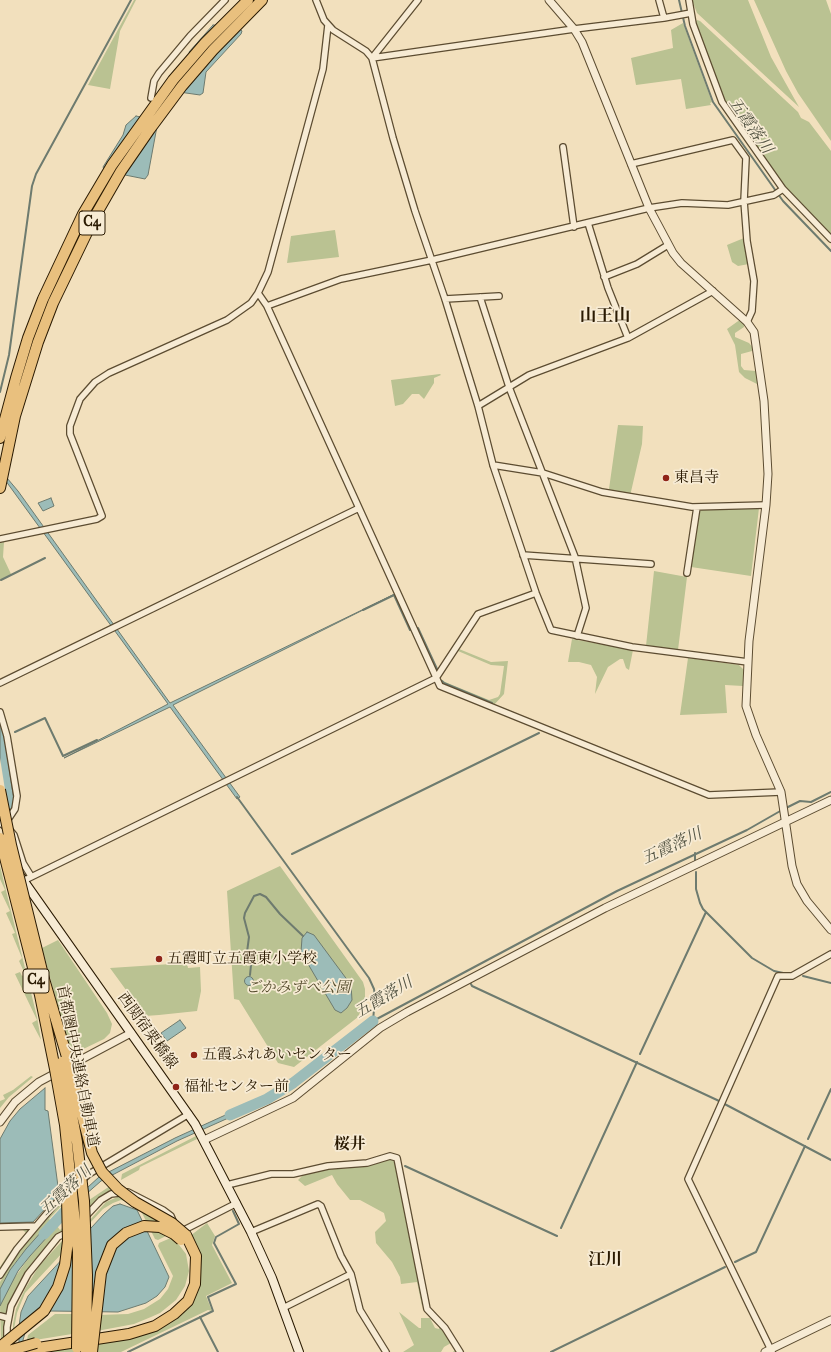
<!DOCTYPE html>
<meta charset="utf-8">
<style>
body{margin:0}
canvas{display:block;background:#f2e0bd}
</style>
<canvas width="831" height="1352"></canvas>
<script>
const ctx = document.querySelector('canvas').getContext('2d');
ctx.lineJoin = 'round';
function fill(path, color) {
  ctx.fillStyle = color;
  ctx.fill(path, 'evenodd');
}
function shape(rows) {
  const path = new Path2D();
  for (const r of rows) {
    if (r.length === 3) {
      path.moveTo(r[0] + r[2], r[1]);
      path.arc(r[0], r[1], r[2], 0, 2 * Math.PI);
      continue;
    }
    path.moveTo(r[0], r[1]);
    for (let i = 2; i < r.length; i += 2) path.lineTo(r[i], r[i + 1]);
  }
  return path;
}
function trace(path, color, width, dash) {
  ctx.strokeStyle = color;
  ctx.lineWidth = width;
  ctx.lineCap = dash ? 'butt' : 'round';
  ctx.setLineDash(dash || []);
  ctx.stroke(path);
}
function label(font, color, halo, rows, align = 'center') {
  ctx.font = font + ' "IM FELL Great Primer","Noto Serif JP",serif';
  ctx.lineWidth = 3.5;
  ctx.setLineDash([]);
  ctx.textBaseline = 'middle';
  ctx.strokeStyle = halo;
  ctx.fillStyle = color;
  for (const [text, x, y, turn = 0] of rows) {
    ctx.save();
    ctx.translate(x, y);
    ctx.rotate((+turn || 0) * Math.PI / 180);
    ctx.textAlign = isNaN(turn) ? turn : align;
    if (halo) ctx.strokeText(text, 0, 0);
    ctx.fillText(text, 0, 0);
    ctx.restore();
  }
}
fill(shape([
 [134,0,136,0,120,31,110,89,88,85],
 [692,0,748,0,771,57,799,107,697,13],
 [754,0,826,0,831,14,831,141,798,93,786,71],
 [697,20,700,21,798,112,801,118,809,122,831,151,831,236,787,190,725,102,695,23],
 [683,23,712,102,710,103,711,105,686,109,681,79,636,85,631,58,673,48,671,30],
 [335,230,339,257,287,263,291,236],
 [744,238,749,264,738,266,732,262,727,245],
 [741,319,744,323,744,327,735,333,735,337,749,343,753,348,752,351,741,354,741,366,744,370,756,371,759,385,745,378,739,372,735,345,727,329],
 [440,374,441,375,434,378,434,383,424,399,419,394,412,394,403,404,395,406,391,380],
 [618,425,643,426,642,444,630,496,610,491,609,489],
 [759,508,751,576,691,567,699,510],
 [4,542,3,557,11,574,0,580,0,543],
 [654,571,687,577,678,650,646,646],
 [572,639,633,650,629,670,626,668,623,659,620,659,608,667,595,694,597,677,591,665,579,662,568,662],
 [459,649,491,662,508,661,504,694,493,706,443,685,440,681,441,679,445,682,489,700,498,697,500,694,504,666,491,665,458,651],
 [688,658,739,665,744,670,743,686,725,685,727,713,680,715],
 [0,866,37,1017,41,1040,32,1023,37,1020,15,974,20,972,22,976,25,974,19,961,22,958,12,934,15,933,6,913,10,911,1,892,5,890,0,879],
 [280,866,363,982,365,989,365,1000,358,1017,294,1067,278,1063,239,1000,234,999,227,891],
 [58,940,107,1013,112,1024,110,1033,104,1039,71,1055,42,948],
 [187,963,188,968,200,967,201,991,197,1011,159,1015,145,1016,110,968],
 [31,1076,33,1077,9,1097,0,1108,0,1101,5,1099,3,1095,13,1090],
 [196,1136,197,1139,140,1167,139,1170,121,1180,122,1174],
 [389,1158,395,1162,419,1282,423,1311,417,1282,401,1284,400,1277,392,1262,376,1243,375,1232,386,1221,384,1213,360,1200,350,1200,337,1184,332,1175,305,1186,298,1180,303,1175,319,1170,350,1168],
 [110,1186,115,1191,110,1191,99,1198,89,1209,89,1200],
 [120,1196,129,1196,174,1232,158,1240,155,1239,139,1207,128,1202,121,1200,113,1203,103,1209,25,1293,17,1313,14,1329,15,1352,13,1352,13,1324,16,1309,25,1289,39,1266,62,1241,79,1232,106,1202],
 [64,1200,64,1203,49,1219,51,1221,14,1264,0,1289,0,1282,21,1248],
 [207,1223,215,1236,212,1245,232,1283,206,1296,212,1311,208,1310,121,1352,29,1352,27,1340,28,1335,55,1314,73,1314,72,1334,35,1340,37,1350,146,1332,199,1286,201,1272,200,1258,190,1236],
 [65,1225,65,1231,55,1238,32,1263,15,1291,7,1315,3,1318,6,1320,5,1340,1,1343,0,1306,8,1287,30,1256,57,1226,60,1230],
 [21,1228,31,1230,0,1272,0,1267,7,1256,26,1233],
 [173,1237,186,1254,189,1271,185,1286,176,1300,160,1313,151,1317,134,1324,97,1331,99,1315,128,1314,144,1309,160,1299,168,1289,173,1276,158,1246,159,1243],
 [399,1312,419,1328,421,1328,421,1318,430,1318,435,1328,439,1329,440,1324,458,1352,453,1352,455,1350,451,1343,444,1347,441,1352,403,1352,414,1345]
]), '#bac292');
const water = shape([
 [213,25,238,27,242,31,241,34,206,72,203,93,200,95,172,91,170,88,191,56,189,52,213,25],
 [136,116,158,121,148,175,145,179,105,171,103,167,123,135,126,125,136,116],
 [0,473,7,478,18,491,170,703,395,594,173,705,240,797,237,799,170,707,64,758,168,704,0,473],
 [51,498,54,506,43,511,38,503,51,498],
 [0,720,4,735,14,800,12,807,5,820,0,820,0,720],
 [307,932,314,935,351,985,352,1000,347,1008,341,1013,335,1010,301,952,302,938,307,932],
 [249,981,4.5],
 [180,1020,186,1028,167,1041,161,1033,180,1020],
 [45,1088,45,1110,48,1111,59,1194,33,1222,0,1223,0,1139,10,1121,20,1109,45,1088],
 [243,1107,244,1111,177,1141,101,1181,77,1202,76,1198,99,1177,175,1138,243,1107],
 [120,1204,137,1210,169,1277,165,1287,157,1296,146,1303,118,1312,51,1311,25,1333,23,1340,26,1352,19,1352,19,1326,21,1312,28,1296,104,1214,113,1206,120,1204],
 [51,1221,57,1226,30,1256,18,1271,0,1306,0,1289,10,1270,26,1249,51,1221]
]);
fill(water, '#9cbcb8');
trace(water, '#6e7b6f', 1);
fill(shape([
 [0,758,6,796,0,815]
]), '#f2e0bd');
trace(shape([
 [679,0,685,26,713,102,783,201,831,251],
 [0,392,9,355,32,186,36,174,131,0],
 [1,580,45,558],
 [363,610,394,595,410,630],
 [418,628,437,669],
 [442,681,444,683,492,703],
 [15,732,45,718,63,756,97,740],
 [237,797,369,978,374,989,375,997,373,1021],
 [786,808,800,801,811,802,831,792],
 [695,853,695,861],
 [292,854,539,733],
 [696,872,696,889,700,903,703,909,752,958,774,971,788,974],
 [250,975,251,965,247,952,249,937,244,918,245,913,254,896,260,894,266,897,280,914,303,936],
 [803,976,831,983],
 [471,984,472,986,717,1100,831,1160],
 [373,1021,617,891,747,830,782,810],
 [640,1054,706,912],
 [808,1139,831,1089],
 [405,1166,557,1236],
 [561,1228,637,1062],
 [735,1262,756,1252,805,1146],
 [200,1317,218,1352],
 [128,1352,213,1311,208,1297,236,1284,214,1243,216,1237,239,1224,233,1211],
 [551,1352,725,1267]
]), '#6e7b6f', 2);
trace(shape([
 [230,1115,267,1099,293,1083,373,1021],
 [44,1234,72,1204]
]), '#9cbcb8', 11);
const minor = shape([
 [316,0,324,20,333,30,366,51,372,58,393,138,415,211,445,299,478,406,493,465,536,593,551,630,632,647,748,662],
 [659,0,664,18],
 [689,0,693,24,722,102,783,189,831,239],
 [328,25,323,69,268,272,258,293,267,306,440,686,709,795,781,792],
 [372,58,574,29,664,18,691,13],
 [372,58,418,0],
 [151,98,154,81,159,73,190,36,225,0],
 [563,147,574,227],
 [631,164,733,140,746,158,744,201,747,241,754,281,752,311,747,322],
 [588,223,608,288,628,338],
 [604,277,637,264,668,245],
 [480,297,509,387,575,557,586,608,577,636],
 [445,299,499,296],
 [267,306,341,279,432,260,649,208,682,203,728,205,774,195,783,189],
 [478,406,529,375,628,338,713,291],
 [493,465,543,473,602,492,692,507,766,505],
 [0,539,97,519,102,516,70,434,70,426,80,399,95,382,109,373,227,320,251,303,258,293],
 [523,555,651,564],
 [687,573,697,507],
 [0,683,359,508],
 [0,712,7,736,17,796,15,809,7,821],
 [0,823,9,829,14,835,23,863,31,876],
 [23,881,436,678,478,614,536,593],
 [81,1181,89,1174,189,1114],
 [227,1185,271,1174,293,1174,328,1166,367,1163,390,1156,397,1158,427,1309,445,1328,460,1352],
 [85,1217,101,1200,111,1194,128,1192,163,1210,171,1216,174,1223],
 [0,1227,36,1226],
 [180,1232,237,1203],
 [251,1232,318,1204,321,1206,341,1256,351,1274,360,1310,386,1352],
 [0,1275,17,1249,54,1205,67,1194],
 [283,1308,351,1274],
 [0,1316,8,1318],
 [7,1342,7,1327,11,1306,28,1274,58,1237,70,1231],
 [772,1352,688,1179,778,976,792,976,831,954]
]);
const tertiary = shape([
 [549,0,574,29,582,42,649,208,673,253,681,263,747,322,754,332,764,401,768,474,766,505,749,641,746,706,756,735,781,792,792,866,797,884,807,901,831,930],
 [0,1122,15,1102,39,1082,131,1033],
 [204,1140,293,1098,380,1028,407,1012,605,908,831,800],
 [765,1352,831,1320]
]);
const secondary = shape([
 [21,877,195,1124,251,1232,272,1278,299,1352]
]);
const motorway = shape([
 [0,438,16,378,28,338,43,299,83,214,112,165,173,80,205,43,248,0],
 [0,488,15,416,38,342,53,303,94,218,121,171,150,129,182,86,213,50,262,0],
 [25,1350,129,1334,155,1326,174,1314,188,1301,195,1284,196,1256,186,1235]
]);
trace(minor, '#5c4c31', 8);
trace(tertiary, '#5c4c31', 9);
trace(secondary, '#2a1a02', 10);
trace(motorway, '#2a1a02', 12);
trace(minor, '#f7ebd4', 5.5);
trace(tertiary, '#f7ebd4', 7);
trace(secondary, '#f7ebd4', 8);
trace(motorway, '#e9c07e', 10);
const motorwayBridge = shape([
 [0,790,11,845,44,979,67,1057,92,1153,102,1172,118,1189,135,1202,172,1223,186,1235],
 [0,838,40,995,55,1069,65,1125,78,1252,77,1348],
 [62,1062,77,1142,84,1201,87,1275,86,1352],
 [0,1347,44,1311,58,1287,65,1265,68,1241,67,1197],
 [5,1352,36,1343],
 [92,1352,101,1273,112,1245,126,1233,144,1226,160,1227,174,1234,181,1240]
]);
trace(motorwayBridge, '#2a1a02', 12, []);
trace(motorwayBridge, '#e9c07e', 10);
for (const [x, y, r, color] of [
 [666,478,4,"#8f2418"],
 [159,959,4,"#8f2418"],
 [194,1055,4,"#8f2418"],
 [176,1087,4,"#8f2418"]
]) {
  const dot = new Path2D();
  dot.arc(x, y, r, 0, 2 * Math.PI);
  ctx.fillStyle = color;
  ctx.fill(dot);
  trace(dot, '#f7ebd4', 1.5);
}
for (const [x, y, w] of [
 [92,223,26],
 [36,981,26]
]) {
  const box = new Path2D();
  box.roundRect(x - w / 2, y - 12, w, 24, 3);
  ctx.fillStyle = '#f7ebd4';
  ctx.fill(box);
  trace(box, '#2a1a02', 1);
}
label('bold 14px', '#2a1a02', null, [
 ["C4",92,223],
 ["C4",36,981]
]);
label('15px', '#2a1a02', '#f7ebd4', [
 ["東昌寺",674,478],
 ["五霞町立五霞東小学校",167,959],
 ["五霞ふれあいセンター",202,1055],
 ["福祉センター前",184,1087]
], 'left');
label('italic 15px', '#554c2d', '#f7ebd4', [
 ["ごかみずべ公園",298,988]
]);
label('15px', '#2a1a02', '#f7ebd4', [
 ["西関宿栗橋線",147,1031,54],
 ["首都圏中央連絡自動車道",77,1066,79]
]);
label('italic 16px', '#525342', '#f7ebd4', [
 ["五霞落川",750,126,55],
 ["五霞落川",672,847,-25],
 ["五霞落川",384,998,-31],
 ["五霞落川",66,1191,-43]
]);
label('bold 16px', '#2a1a02', '#f7ebd4', [
 ["桜井",350,1145]
]);
label('bold 17px', '#2a1a02', '#f7ebd4', [
 ["山王山",605,317],
 ["江川",605,1261]
]);
</script>
